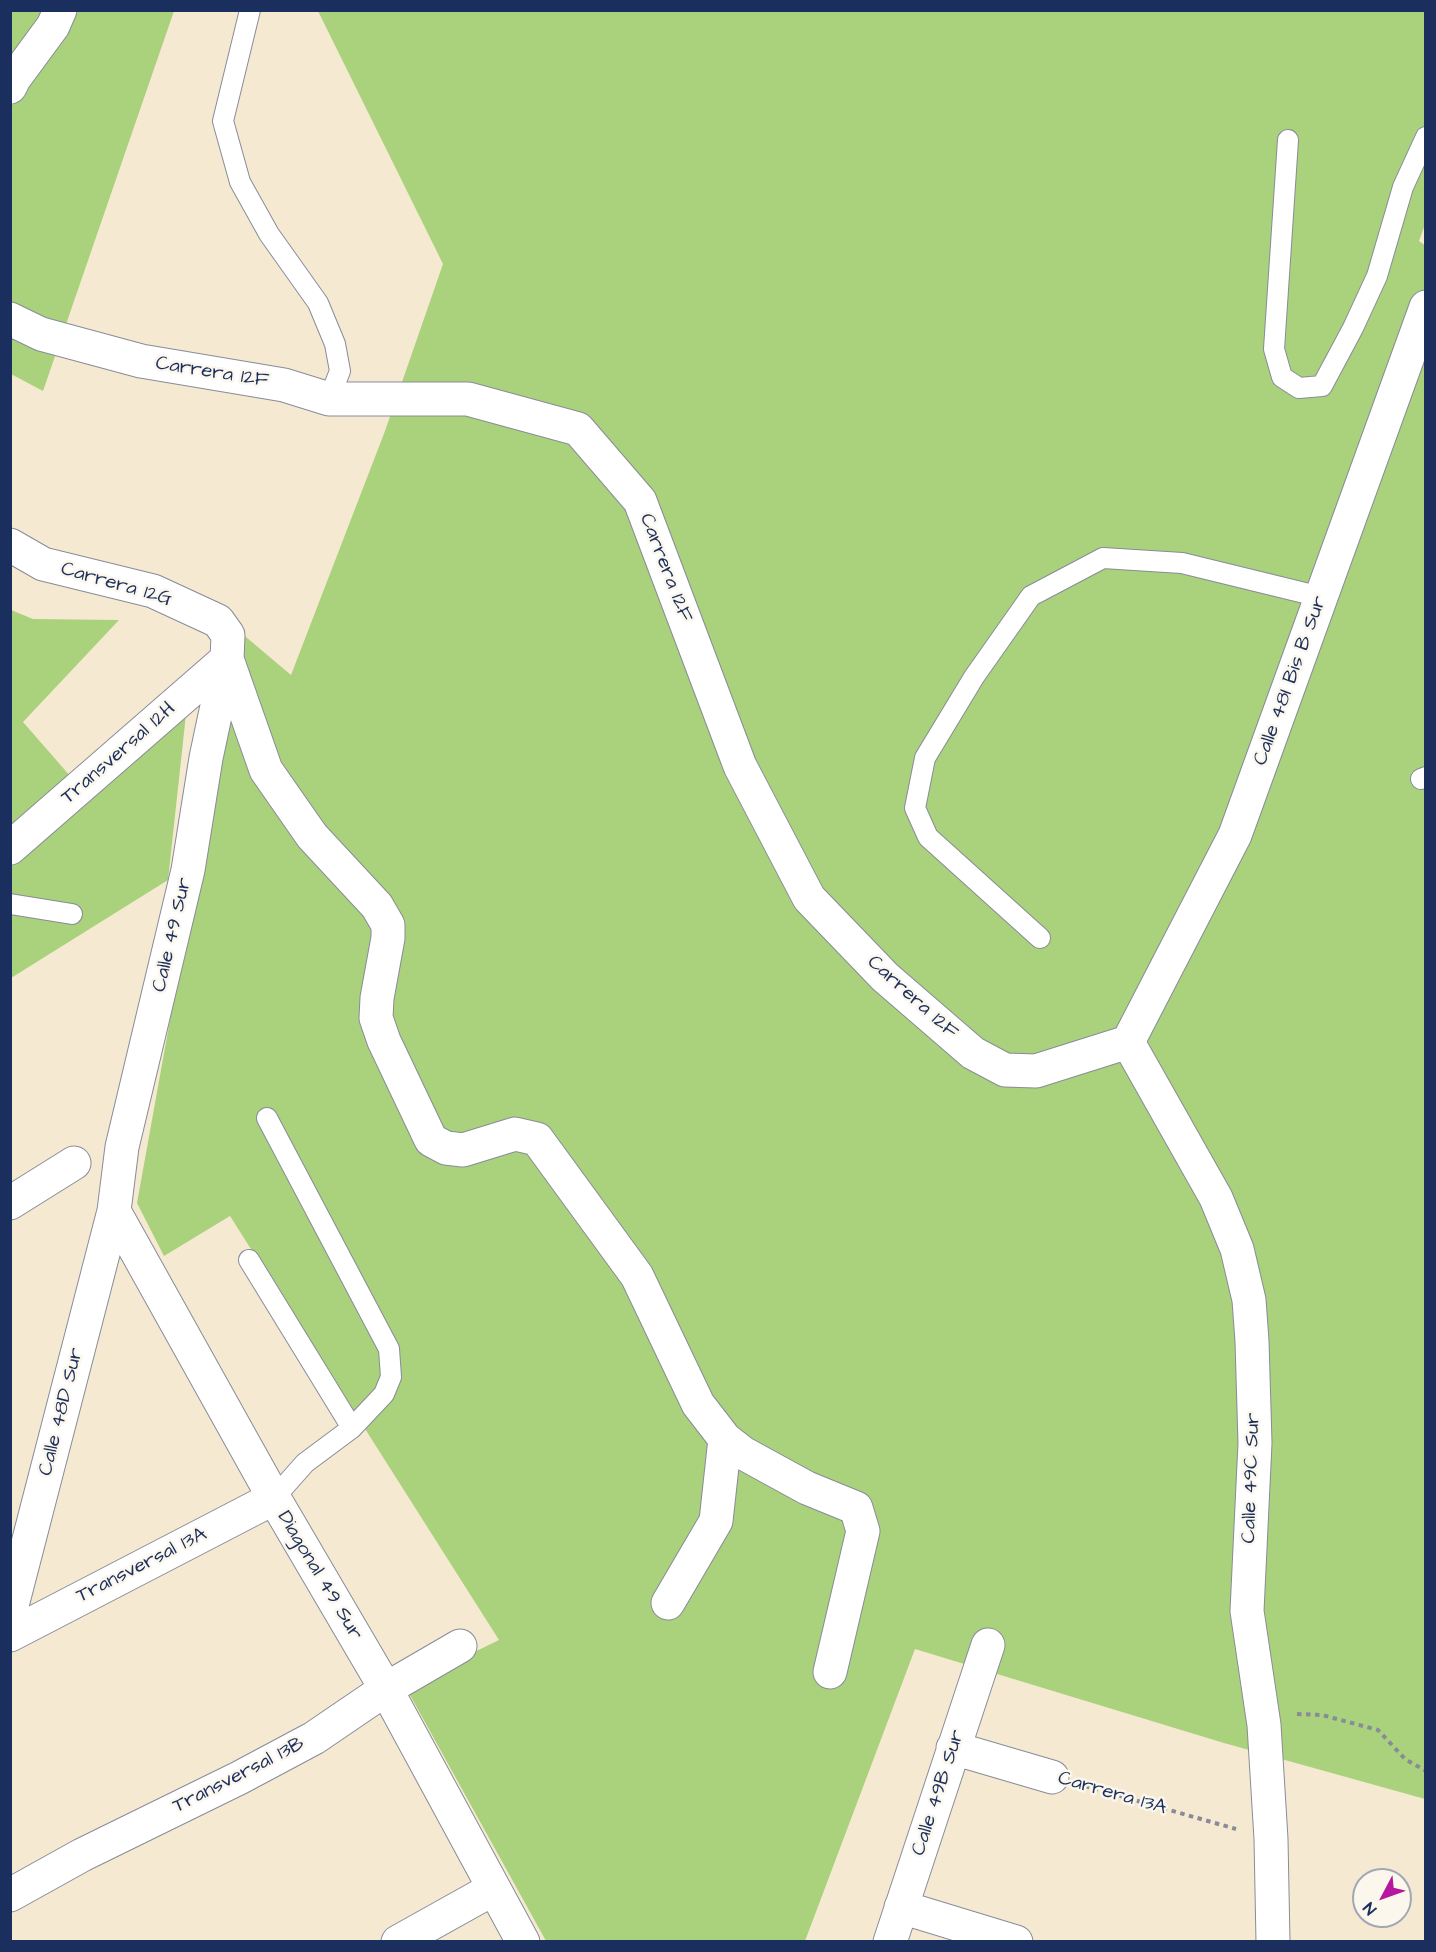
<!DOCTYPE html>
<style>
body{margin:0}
#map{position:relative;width:1436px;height:1952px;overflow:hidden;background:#f5e9d2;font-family:"Architects Daughter",sans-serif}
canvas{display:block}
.frame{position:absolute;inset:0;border:12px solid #1b2f5e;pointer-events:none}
.north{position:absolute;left:1352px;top:1868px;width:60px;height:60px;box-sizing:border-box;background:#fbf7ec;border:2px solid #a1a7b3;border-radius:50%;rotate:229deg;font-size:16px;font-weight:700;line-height:24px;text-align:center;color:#1b2f5e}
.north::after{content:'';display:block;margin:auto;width:21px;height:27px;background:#b5179e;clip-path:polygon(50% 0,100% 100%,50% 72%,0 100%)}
</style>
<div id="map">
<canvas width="1436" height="1952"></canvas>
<div class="frame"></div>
<div class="north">N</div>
</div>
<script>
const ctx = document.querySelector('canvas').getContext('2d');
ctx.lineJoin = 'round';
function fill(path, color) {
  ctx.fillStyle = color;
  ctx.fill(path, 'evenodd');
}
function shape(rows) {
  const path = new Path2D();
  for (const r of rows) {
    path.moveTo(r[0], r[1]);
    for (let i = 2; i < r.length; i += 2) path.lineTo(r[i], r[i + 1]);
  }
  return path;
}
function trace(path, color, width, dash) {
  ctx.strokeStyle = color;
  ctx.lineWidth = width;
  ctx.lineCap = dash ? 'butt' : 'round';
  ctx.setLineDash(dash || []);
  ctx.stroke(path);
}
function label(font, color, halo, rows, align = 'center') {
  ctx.font = font + ' "Architects Daughter",sans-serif';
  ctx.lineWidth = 5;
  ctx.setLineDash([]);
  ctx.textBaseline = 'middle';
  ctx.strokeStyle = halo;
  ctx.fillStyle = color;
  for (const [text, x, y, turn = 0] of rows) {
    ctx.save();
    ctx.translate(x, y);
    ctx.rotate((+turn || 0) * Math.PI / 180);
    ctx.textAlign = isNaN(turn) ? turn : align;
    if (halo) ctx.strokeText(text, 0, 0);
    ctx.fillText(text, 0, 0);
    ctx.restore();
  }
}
fill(shape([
 [10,11,174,11,43,391,11,374],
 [318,11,1425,11,1426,222,1419,241,1426,246,1425,1799,1224,1743,915,1649,805,1941,546,1941,405,1686,499,1640,230,1216,164,1256,137,1203,240,632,291,675,385,431,443,264],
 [11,610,33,619,119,620,23,722,71,777,11,832],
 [187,705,168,880,11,978,10,862]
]), '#aad17b');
const service = shape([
 [250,10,223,121,240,182,269,234,318,303,335,344,340,371,329,399],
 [1288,140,1274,349,1282,377,1299,388,1322,386,1353,328,1377,276,1403,187,1426,137],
 [1421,779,1426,777],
 [10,904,72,914],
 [1040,938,928,837,915,808,925,758,974,677,1031,596,1103,558,1182,563,1321,597],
 [267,1118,389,1349,391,1377,384,1394,352,1428,305,1463,274,1498],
 [249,1260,352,1428]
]);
const minor = shape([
 [10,87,14,79,53,26,60,10],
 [10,319,41,334,141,361,284,385,329,399,468,399,578,429,640,501,740,766,809,898,885,977,973,1053,1005,1070,1036,1071,1128,1042],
 [10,545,43,564,153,591,218,621,228,635,227,659,206,758,188,870,122,1147,114,1211,10,1613],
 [227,659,266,770,312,836,377,906,388,925,388,938,377,998,376,1018,384,1041,431,1140,446,1148,463,1150,515,1134,537,1139,637,1276,698,1404,725,1439,743,1453,807,1488,856,1508,863,1531,830,1672],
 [10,848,227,659],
 [1128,1042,1216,1198,1237,1249,1249,1300,1252,1341,1255,1443,1247,1611,1264,1725,1271,1839,1273,1942],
 [1128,1042,1235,835,1426,307],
 [10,1203,74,1163],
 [114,1211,274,1498,386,1689,523,1942],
 [668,1603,716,1521,725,1439],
 [10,1635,274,1498],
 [953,1748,1052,1777],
 [10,1895,82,1855,239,1778,314,1738,386,1689,460,1646],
 [901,1907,1016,1942],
 [398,1942,493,1889],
 [890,1942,988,1645]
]);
trace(service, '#888c98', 22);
trace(minor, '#888c98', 35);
trace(shape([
 [1297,1714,1322,1715,1378,1730,1405,1759,1426,1771],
 [1085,1786,1236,1829]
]), '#888c98', 4, [4.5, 4.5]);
trace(service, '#fff', 20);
trace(minor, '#fff', 33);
label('20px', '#1b2f5e', '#fbf7ec', [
 ["Carrera 12F",212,373,9],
 ["Carrera 12F",665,568,69],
 ["Carrera 12G",116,585,16],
 ["Calle 48I Bis B Sur",1291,681,-70],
 ["Transversal 12H",119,754,-41],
 ["Calle 49 Sur",173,935,-77],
 ["Carrera 12F",912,998,42],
 ["Calle 48D Sur",62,1412,-76],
 ["Calle 49C Sur",1252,1478,-88],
 ["Transversal 13A",142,1566,-27],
 ["Diagonal 49 Sur",319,1576,59],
 ["Transversal 13B",239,1776,-27],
 ["Calle 49B Sur",939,1793,-72],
 ["Carrera 13A",1112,1794,16]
]);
</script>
